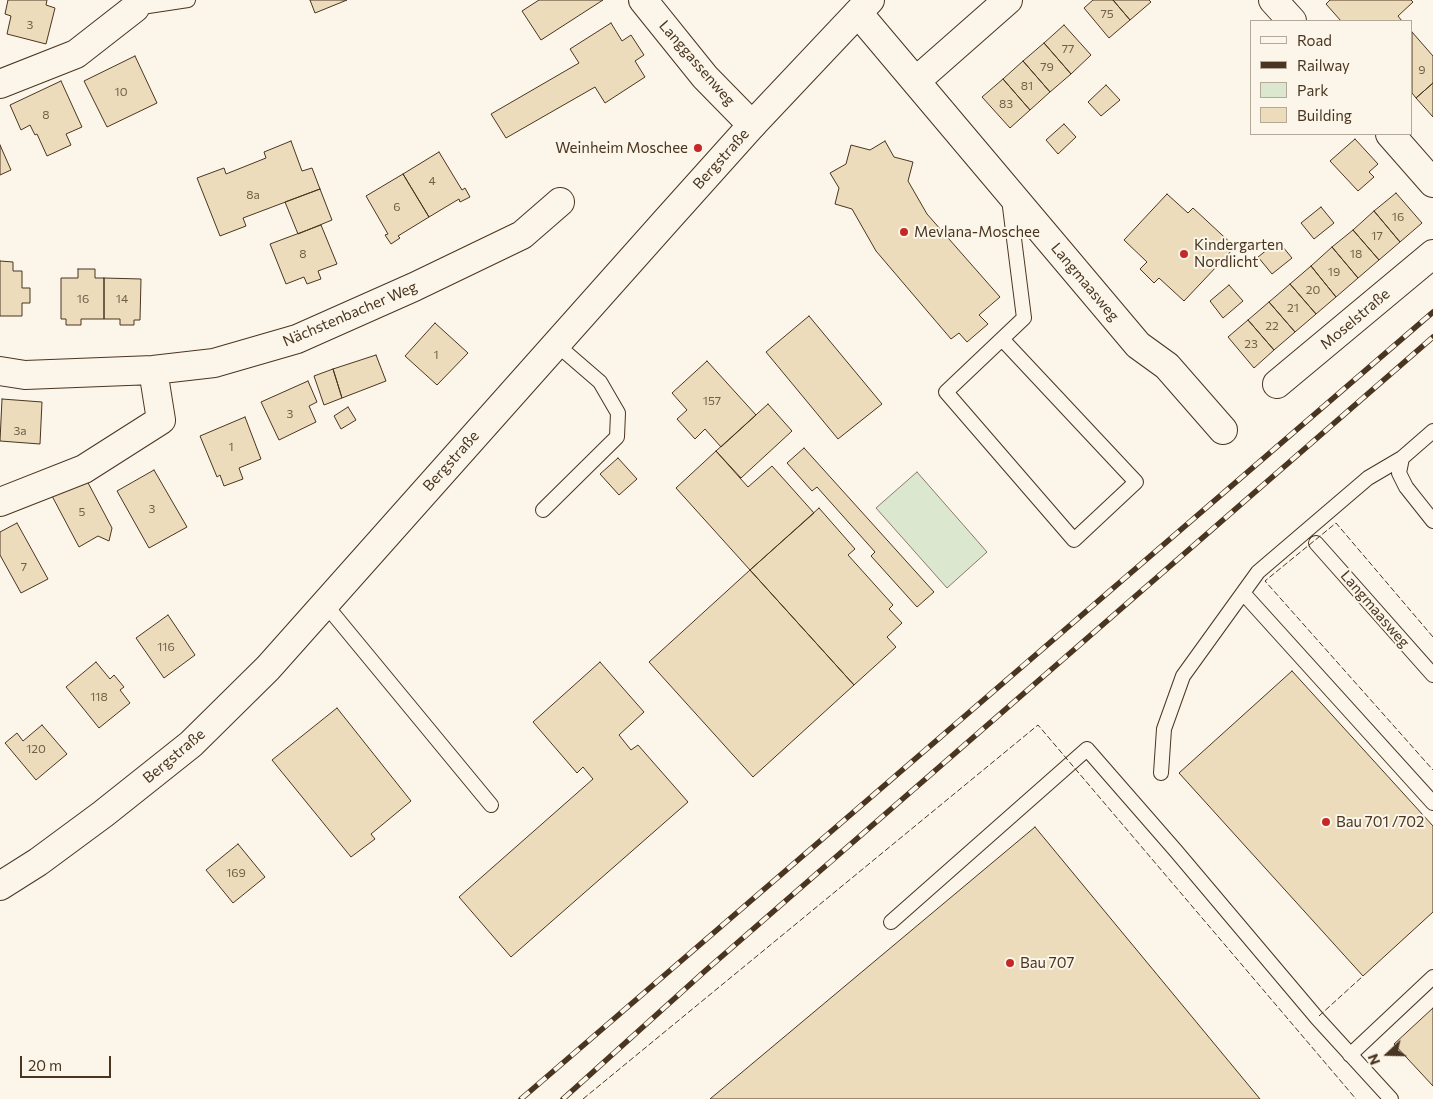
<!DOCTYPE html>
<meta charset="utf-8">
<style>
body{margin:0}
#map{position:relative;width:1433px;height:1099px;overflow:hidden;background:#fbf6e9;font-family:Commissioner,sans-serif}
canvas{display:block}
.legend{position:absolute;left:1250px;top:20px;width:162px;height:115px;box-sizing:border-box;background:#fbf6e9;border:1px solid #b4a999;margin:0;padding:6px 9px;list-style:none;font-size:15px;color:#4a3520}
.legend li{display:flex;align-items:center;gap:10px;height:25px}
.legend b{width:25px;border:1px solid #b4a999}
.north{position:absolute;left:1363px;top:1029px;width:50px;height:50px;-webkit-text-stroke:4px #fbf6e9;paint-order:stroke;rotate:249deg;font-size:14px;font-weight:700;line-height:20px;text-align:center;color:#4a3520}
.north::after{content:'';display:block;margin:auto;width:18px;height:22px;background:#4a3520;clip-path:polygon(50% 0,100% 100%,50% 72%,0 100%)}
.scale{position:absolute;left:20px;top:1056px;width:91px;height:22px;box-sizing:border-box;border:2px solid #4a3520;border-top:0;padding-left:6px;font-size:15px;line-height:18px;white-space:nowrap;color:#4a3520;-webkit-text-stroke:4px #fbf6e9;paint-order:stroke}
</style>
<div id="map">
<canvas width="1433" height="1099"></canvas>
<ul class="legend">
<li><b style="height:6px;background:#fbf6e9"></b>Road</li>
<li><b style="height:6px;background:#4a3520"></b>Railway</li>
<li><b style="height:14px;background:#dce7d0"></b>Park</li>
<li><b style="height:14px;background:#ecdcbc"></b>Building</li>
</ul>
<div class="north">N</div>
<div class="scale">20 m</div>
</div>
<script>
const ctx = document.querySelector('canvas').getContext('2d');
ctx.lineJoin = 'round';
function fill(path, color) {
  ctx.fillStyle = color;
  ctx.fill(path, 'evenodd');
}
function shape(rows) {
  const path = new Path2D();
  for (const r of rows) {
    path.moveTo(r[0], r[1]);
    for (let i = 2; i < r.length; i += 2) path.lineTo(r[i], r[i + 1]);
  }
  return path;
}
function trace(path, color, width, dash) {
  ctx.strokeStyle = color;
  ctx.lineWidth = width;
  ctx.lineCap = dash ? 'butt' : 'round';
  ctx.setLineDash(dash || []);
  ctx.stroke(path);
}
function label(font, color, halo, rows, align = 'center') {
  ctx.font = font + ' Commissioner,sans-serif';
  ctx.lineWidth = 4;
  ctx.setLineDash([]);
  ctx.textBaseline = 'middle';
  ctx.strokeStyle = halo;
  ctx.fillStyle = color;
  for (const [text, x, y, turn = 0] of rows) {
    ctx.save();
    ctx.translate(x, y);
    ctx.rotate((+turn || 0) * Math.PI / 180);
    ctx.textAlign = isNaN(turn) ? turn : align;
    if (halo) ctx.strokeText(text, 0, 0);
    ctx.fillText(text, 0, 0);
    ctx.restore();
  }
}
const green = shape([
 [917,472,987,552,947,588,876,508,917,472]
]);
fill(green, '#dce7d0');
trace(green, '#887966', 1);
const building = shape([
 [8,0,47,0,46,5,55,8,46,44,7,34,11,16,5,14,8,0],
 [310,0,347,0,315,13,310,0],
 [539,0,603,0,541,40,522,11,539,0],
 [1093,0,1113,0,1130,20,1109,38,1084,8,1093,0],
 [1113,0,1149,0,1151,2,1130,20,1113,0],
 [1330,0,1411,0,1413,2,1398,16,1402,21,1341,21,1326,4,1330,0],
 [611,23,622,41,631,35,644,55,635,61,645,77,605,103,595,87,506,138,491,114,579,63,570,49,611,23],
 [1064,25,1091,55,1071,74,1044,43,1064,25],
 [1412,32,1433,56,1433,83,1416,98,1412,93,1412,32],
 [1044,43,1071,74,1050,92,1023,61,1044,43],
 [135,56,157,103,107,127,84,81,135,56],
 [1023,61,1050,92,1030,110,1003,79,1023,61],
 [1003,79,1030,110,1010,128,982,97,1003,79],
 [61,81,82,127,66,134,71,145,47,156,37,134,35,135,30,125,21,130,10,105,61,81],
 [1433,83,1433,117,1416,98,1433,83],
 [1106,85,1120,100,1101,116,1088,102,1106,85],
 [1064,124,1076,137,1058,154,1046,140,1064,124],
 [1355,139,1378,164,1369,172,1374,177,1358,191,1330,161,1355,139],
 [291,141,302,171,312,168,320,189,243,218,246,226,220,236,197,178,224,168,226,174,266,158,264,152,291,141],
 [885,141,894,157,913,162,908,181,927,214,1000,297,979,315,988,324,967,342,959,333,951,339,876,251,852,209,835,204,839,188,830,173,846,164,851,145,870,150,885,141],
 [0,145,11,170,0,175,0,145],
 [439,152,462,190,465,188,470,197,460,202,459,199,429,217,403,174,439,152],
 [403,174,429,217,398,236,400,238,391,244,385,235,388,234,366,196,403,174],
 [320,189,332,220,298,234,285,202,320,189],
 [1396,193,1422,223,1400,242,1374,211,1396,193],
 [1167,194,1188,213,1193,208,1235,247,1184,301,1159,278,1154,283,1140,269,1147,262,1124,240,1167,194],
 [1321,207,1334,223,1314,239,1301,223,1321,207],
 [1374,211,1400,242,1379,260,1353,230,1374,211],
 [321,225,337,264,318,271,321,279,307,284,304,277,286,284,270,244,321,225],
 [1353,230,1379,260,1358,278,1332,247,1353,230],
 [1278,241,1292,258,1272,274,1258,257,1278,241],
 [1332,247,1358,278,1336,297,1311,266,1332,247],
 [0,261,13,262,13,271,22,271,22,288,30,288,30,303,22,303,22,316,0,316,0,261],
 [1311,266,1336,297,1316,314,1290,284,1311,266],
 [78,269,95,269,95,278,104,278,104,319,81,319,81,325,66,325,66,319,61,319,61,278,78,278,78,269],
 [104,278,141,279,140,320,134,320,134,325,120,325,120,319,104,319,104,278],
 [1290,284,1316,314,1295,332,1269,302,1290,284],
 [1229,285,1243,301,1223,318,1210,301,1229,285],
 [1269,302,1295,332,1274,350,1248,320,1269,302],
 [809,316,882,404,838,439,766,352,809,316],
 [1248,320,1274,350,1254,368,1228,337,1248,320],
 [435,323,468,353,437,385,405,356,435,323],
 [376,355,386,381,342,398,333,369,376,355],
 [707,361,756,415,721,447,705,429,695,439,677,419,687,410,672,393,707,361],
 [333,369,342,398,324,405,314,376,333,369],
 [308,381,317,402,309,406,316,422,279,440,261,402,308,381],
 [2,399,42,402,40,444,0,441,2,399],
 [768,404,792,431,741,478,716,451,768,404],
 [348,407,356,420,341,429,334,416,348,407],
 [245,417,261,459,239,468,243,479,224,486,220,475,217,477,200,436,245,417],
 [804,448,934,592,917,607,871,556,875,552,817,487,812,491,787,463,804,448],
 [716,451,748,487,772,466,814,513,750,570,676,488,716,451],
 [618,458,637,479,619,495,600,474,618,458],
 [154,470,187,527,149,548,117,491,154,470],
 [86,479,112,528,109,541,98,536,79,547,52,496,86,479],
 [819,508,855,549,848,555,893,605,889,609,902,623,887,637,896,647,854,685,750,570,819,508],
 [17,523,48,579,21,593,0,555,0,532,17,523],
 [750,570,854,685,753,777,649,662,750,570],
 [168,615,195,655,164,678,136,638,168,615],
 [96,662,110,679,114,675,124,687,120,690,130,703,99,728,66,687,96,662],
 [600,662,644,712,619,735,631,750,638,745,688,802,511,957,459,897,593,779,583,767,577,773,533,722,600,662],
 [1292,671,1433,826,1433,912,1363,976,1179,773,1292,671],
 [337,708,411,801,371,834,375,839,351,857,272,760,337,708],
 [42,725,67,754,36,780,5,743,17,733,23,741,42,725],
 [1035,827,1260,1099,710,1099,1035,827],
 [238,844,265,877,233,903,206,870,238,844],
 [1433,1008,1433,1086,1394,1044,1433,1008]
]);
fill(building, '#ecdcbc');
trace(building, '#4a3520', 1);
const service = shape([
 [135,8,188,0],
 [1002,339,1136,482,1074,540,946,392,1024,318,1009,199],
 [1433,431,1402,458,1399,473,1406,487,1433,521],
 [543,510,617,437,618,413,600,382,556,344],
 [1316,543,1433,675],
 [1244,594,1433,803],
 [325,604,491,805],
 [1161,773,1164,729,1183,676,1258,572,1368,478,1402,458],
 [891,922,1087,749,1176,851,1317,1018,1391,1099],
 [1350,1055,1433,977]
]);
const minor = shape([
 [643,0,705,77,752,125],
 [1273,0,1292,21],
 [858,13,1138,345,1167,366,1223,430],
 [916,81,1008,0],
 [0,84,76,54,135,8],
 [1390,134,1433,183],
 [0,371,25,375,153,370,214,363,297,339,414,287,522,235,560,202],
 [1277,384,1433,254],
 [0,502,84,469,161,420,153,370]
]);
const secondary = shape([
 [0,886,38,862,103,814,191,744,268,668,665,222,752,125,870,0]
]);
trace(service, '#4a3520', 16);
trace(minor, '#4a3520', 30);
trace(secondary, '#4a3520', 30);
trace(service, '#fbf6e9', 14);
trace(minor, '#fbf6e9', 28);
trace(secondary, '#fbf6e9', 28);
const rail = shape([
 [521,1099,1433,312],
 [563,1099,705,971,1433,337]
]);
trace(rail, '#4a3520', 5.5);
trace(rail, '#fbf6e9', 4, [11]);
trace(shape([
 [1433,637,1336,523,1265,581,1433,770],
 [1319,1016,1363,976],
 [583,1099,1038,725,1356,1099]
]), '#4a3520', 1, [6, 2.5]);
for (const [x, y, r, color] of [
 [698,148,5,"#c62828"],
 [904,232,5,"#c62828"],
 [1184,254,5,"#c62828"],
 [1326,822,5,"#c62828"],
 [1010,963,5,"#c62828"]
]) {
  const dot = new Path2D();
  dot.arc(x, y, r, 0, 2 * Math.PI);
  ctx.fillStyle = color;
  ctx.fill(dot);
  trace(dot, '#fbf6e9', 2);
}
label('12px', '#725f47', null, [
 ["75",1107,14],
 ["3",30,25],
 ["77",1068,49],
 ["79",1047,67],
 ["9",1422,70],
 ["81",1027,86],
 ["10",121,92],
 ["83",1006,104],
 ["8",46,115],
 ["4",432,181],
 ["8a",253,195],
 ["6",397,207],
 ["16",1398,217],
 ["17",1377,236],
 ["8",303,254],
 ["18",1356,254],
 ["19",1334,272],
 ["20",1313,290],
 ["16",83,299],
 ["14",122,299],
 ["21",1293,308],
 ["22",1272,326],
 ["23",1251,344],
 ["1",436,355],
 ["157",712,401],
 ["3",290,414],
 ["3a",20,431],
 ["1",231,447],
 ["3",152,509],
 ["5",82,512],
 ["7",24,567],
 ["116",166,647],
 ["118",99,697],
 ["120",36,749],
 ["169",236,873]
]);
label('15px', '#4a3520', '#fbf6e9', [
 ["Langgassenweg",697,63,49],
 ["Bergstraße",721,159,-48],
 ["Langmaasweg",1085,282,50],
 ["Nächstenbacher Weg",350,314,-23],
 ["Moselstraße",1355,319,-40],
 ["Bergstraße",451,461,-48],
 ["Langmaasweg",1375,609,49],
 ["Bergstraße",174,756,-40]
]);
label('15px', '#4a3520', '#fbf6e9', [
 ["Weinheim Moschee",688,148,"right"],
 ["Mevlana-Moschee",914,232],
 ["Kindergarten",1194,245],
 ["Nordlicht",1194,262],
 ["Bau 701 /702",1336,822],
 ["Bau 707",1020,963]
], 'left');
</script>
